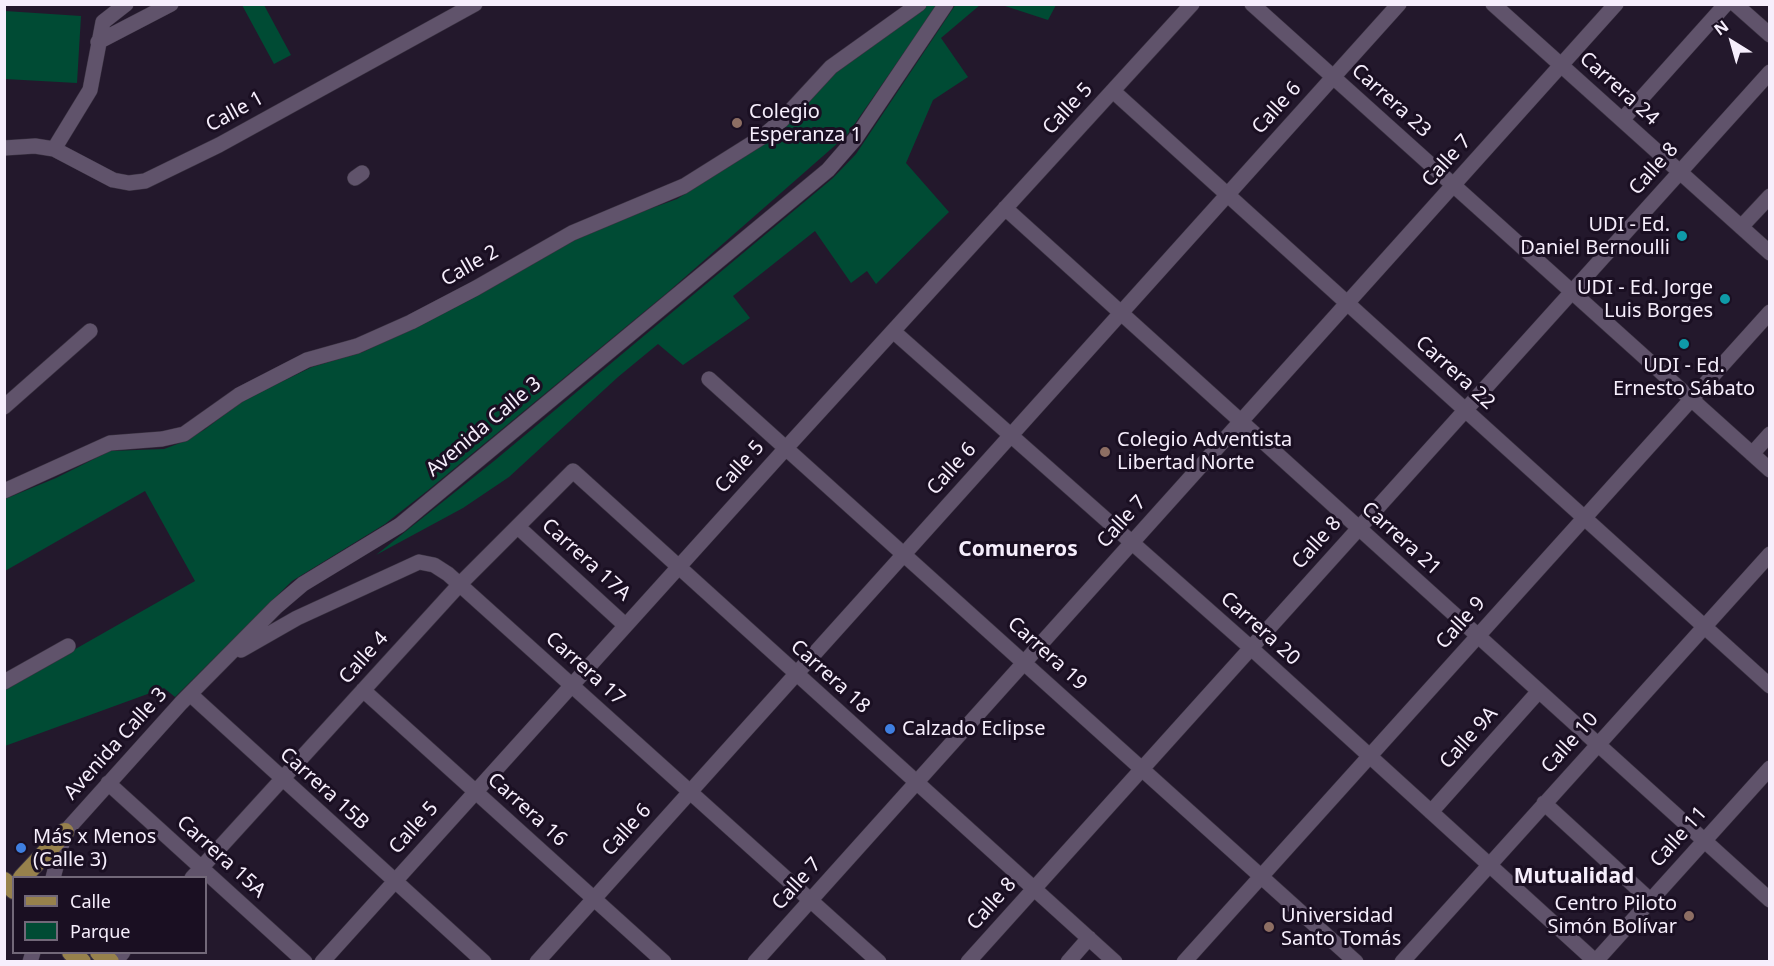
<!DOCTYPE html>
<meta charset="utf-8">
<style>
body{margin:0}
#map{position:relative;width:1774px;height:966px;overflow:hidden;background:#23182c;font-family:"Noto Sans",sans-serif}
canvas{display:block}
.frame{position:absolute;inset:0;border:6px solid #f6eefc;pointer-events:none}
.legend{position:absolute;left:12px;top:876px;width:195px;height:78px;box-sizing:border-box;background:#1a0f22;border:2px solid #726879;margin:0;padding:8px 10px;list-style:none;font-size:18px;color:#f6eefc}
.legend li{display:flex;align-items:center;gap:12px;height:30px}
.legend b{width:30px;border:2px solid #726879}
.north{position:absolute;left:1702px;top:12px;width:60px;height:60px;-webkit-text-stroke:4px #1a0f22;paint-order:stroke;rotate:323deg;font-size:16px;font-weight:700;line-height:24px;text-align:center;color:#f6eefc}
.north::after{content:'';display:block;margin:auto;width:21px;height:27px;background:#f6eefc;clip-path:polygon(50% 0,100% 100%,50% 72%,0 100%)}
</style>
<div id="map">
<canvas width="1774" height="966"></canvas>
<div class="frame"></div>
<ul class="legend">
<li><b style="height:8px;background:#97814c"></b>Calle</li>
<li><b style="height:16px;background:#004b34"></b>Parque</li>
</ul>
<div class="north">N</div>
</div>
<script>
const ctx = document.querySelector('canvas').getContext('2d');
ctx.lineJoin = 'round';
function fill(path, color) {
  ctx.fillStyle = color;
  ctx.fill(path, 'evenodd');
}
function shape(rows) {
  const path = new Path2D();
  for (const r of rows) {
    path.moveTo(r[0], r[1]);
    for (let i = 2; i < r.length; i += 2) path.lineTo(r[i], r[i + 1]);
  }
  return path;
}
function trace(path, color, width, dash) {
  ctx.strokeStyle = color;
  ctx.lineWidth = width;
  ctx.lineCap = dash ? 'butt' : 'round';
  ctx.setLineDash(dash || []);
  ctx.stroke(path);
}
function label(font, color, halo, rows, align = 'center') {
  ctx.font = font + ' "Noto Sans",sans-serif';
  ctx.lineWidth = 6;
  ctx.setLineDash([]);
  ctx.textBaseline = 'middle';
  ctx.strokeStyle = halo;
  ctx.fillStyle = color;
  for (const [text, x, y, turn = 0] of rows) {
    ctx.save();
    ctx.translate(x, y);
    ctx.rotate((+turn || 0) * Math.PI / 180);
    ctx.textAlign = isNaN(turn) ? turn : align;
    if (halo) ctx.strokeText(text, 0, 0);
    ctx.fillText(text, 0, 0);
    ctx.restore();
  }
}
fill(shape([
 [956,4,980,5,941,38,968,77,933,100,906,163,949,212,876,284,867,271,851,283,815,231,733,296,750,318,683,365,658,344,618,377,509,477,463,508,376,555,494,461,833,178,856,154],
 [242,5,264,5,291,55,274,64],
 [927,5,937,5,847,135,668,292,427,491,385,524,292,581,175,697,164,688,5,746,5,689,195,581,145,491,5,571,5,499,56,478,110,451,164,449,180,443,204,430,244,400,312,367,363,352,466,302,560,247,608,224,677,199,758,148,780,132,827,79],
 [1002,5,1056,5,1048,20],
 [5,11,81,16,77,83,5,79]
]), '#004b34');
const minor = shape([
 [1252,4,1770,470],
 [1493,4,1770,253],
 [1735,4,1770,35],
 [98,42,171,4],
 [1113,91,1770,686],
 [1622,120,1726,4],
 [4,148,35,146,54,149,113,180,129,183,145,181,219,145,475,4],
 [54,149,90,90,103,22,126,4],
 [355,178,362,173],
 [1005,208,1770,900],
 [1741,227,1770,196],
 [893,331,1251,648,1596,962],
 [709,379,1356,962],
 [4,407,90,331],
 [1752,454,1770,434],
 [4,491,110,443,162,439,184,434,239,395,307,360,357,346,411,322,476,288,572,233,684,186,762,137,782,120,831,67,919,4],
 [518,527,625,625],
 [241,650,297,618,419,562,434,565,448,574,879,962],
 [4,682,68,646],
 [363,690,664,962],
 [190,694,484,962],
 [108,783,305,962],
 [1544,803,1650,900],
 [1431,812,1539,691],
 [53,878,65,832,181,703,276,607,303,584,400,525,828,170,855,139,946,4],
 [192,878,460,584,573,471,1115,962],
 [30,962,33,952],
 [115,962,123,952],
 [322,962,787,447,1192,4],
 [537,962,1399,4],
 [755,962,1616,4],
 [968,962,1770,72],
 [1068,962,1089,938],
 [1184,962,1770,312],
 [1402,962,1770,554],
 [1595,962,1770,768]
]);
const major = shape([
 [22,878,65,832],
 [4,881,14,890],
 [71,952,82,962],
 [99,952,110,962]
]);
trace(minor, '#3b3342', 16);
trace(major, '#3b3342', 20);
trace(minor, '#60536b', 15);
trace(major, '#97814c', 18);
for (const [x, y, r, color] of [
 [737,123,6,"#8d6e63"],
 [1682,236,6,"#0f9aa8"],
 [1725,299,6,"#0f9aa8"],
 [1684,344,6,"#0f9aa8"],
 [1105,452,6,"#8d6e63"],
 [890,729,6,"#3f7fe0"],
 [21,848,6,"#3f7fe0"],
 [1689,916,6,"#8d6e63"],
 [1269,927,6,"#8d6e63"]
]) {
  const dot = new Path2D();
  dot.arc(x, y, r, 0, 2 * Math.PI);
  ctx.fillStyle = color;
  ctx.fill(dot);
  trace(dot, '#1a0f22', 2);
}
label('20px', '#f6eefc', '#1a0f22', [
 ["Carrera 24",1619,89,42],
 ["Carrera 23",1391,101,42],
 ["Calle 6",1277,108,-48],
 ["Calle 5",1068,109,-47],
 ["Calle 1",235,112,-29],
 ["Calle 7",1447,161,-48],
 ["Calle 8",1654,169,-48],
 ["Calle 2",470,266,-30],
 ["Carrera 22",1455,373,42],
 ["Avenida Calle 3",484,427,-40],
 ["Calle 5",740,467,-48],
 ["Calle 6",952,469,-48],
 ["Calle 7",1122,522,-48],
 ["Carrera 21",1401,539,42],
 ["Calle 8",1317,543,-48],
 ["Carrera 17A",586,560,42],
 ["Calle 9",1461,623,-48],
 ["Carrera 20",1260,629,42],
 ["Carrera 19",1047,654,42],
 ["Calle 4",364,658,-48],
 ["Carrera 17",585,669,42],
 ["Carrera 18",830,677,42],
 ["Calle 9A",1469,738,-48],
 ["Calle 10",1570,743,-48],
 ["Avenida Calle 3",116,744,-48],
 ["Carrera 15B",324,789,42],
 ["Carrera 16",527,810,42],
 ["Calle 5",414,828,-48],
 ["Calle 6",627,830,-48],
 ["Calle 11",1679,837,-48],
 ["Carrera 15A",221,857,42],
 ["Calle 7",797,884,-48],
 ["Calle 8",992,904,-48]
]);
label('20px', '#f6eefc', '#1a0f22', [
 ["Colegio",749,112],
 ["Esperanza 1",749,135],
 ["UDI - Ed.",1670,225,"right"],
 ["Daniel Bernoulli",1670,248,"right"],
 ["UDI - Ed. Jorge",1713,288,"right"],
 ["Luis Borges",1713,311,"right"],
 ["UDI - Ed.",1684,366,"center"],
 ["Ernesto Sábato",1684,389,"center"],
 ["Colegio Adventista",1117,440],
 ["Libertad Norte",1117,463],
 ["Calzado Eclipse",902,729],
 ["Más x Menos",33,837],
 ["(Calle 3)",33,860],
 ["Centro Piloto",1677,904,"right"],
 ["Simón Bolívar",1677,927,"right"],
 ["Universidad",1281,916],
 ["Santo Tomás",1281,939]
], 'left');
label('bold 21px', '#f6eefc', '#1a0f22', [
 ["Comuneros",1018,550],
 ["Mutualidad",1574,877]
]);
</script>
